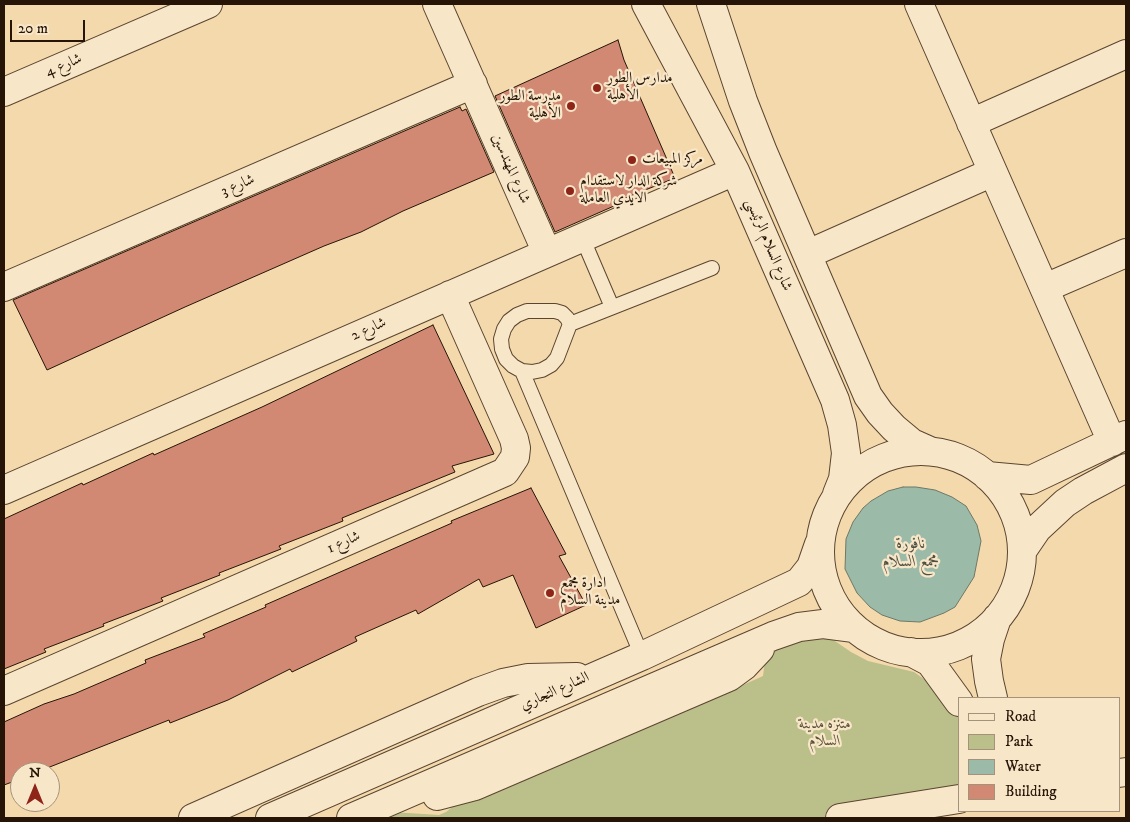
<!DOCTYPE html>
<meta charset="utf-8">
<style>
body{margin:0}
#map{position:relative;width:1130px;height:822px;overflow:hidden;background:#f4d9ac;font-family:"IM FELL DW Pica",serif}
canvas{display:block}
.frame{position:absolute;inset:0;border:5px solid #261406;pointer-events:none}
.legend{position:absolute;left:958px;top:697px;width:162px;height:115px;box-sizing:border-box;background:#f8e6c9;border:1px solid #a4927b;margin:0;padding:6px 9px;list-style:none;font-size:15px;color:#261406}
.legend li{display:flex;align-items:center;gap:10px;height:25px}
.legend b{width:25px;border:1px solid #a4927b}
.north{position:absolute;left:10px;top:762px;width:50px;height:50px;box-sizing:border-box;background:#f8e6c9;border:1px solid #a4927b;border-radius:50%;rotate:0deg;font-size:14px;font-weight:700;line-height:20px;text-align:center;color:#261406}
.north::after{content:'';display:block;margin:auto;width:18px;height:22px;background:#8f2418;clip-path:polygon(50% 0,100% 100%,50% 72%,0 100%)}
.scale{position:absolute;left:10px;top:20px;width:75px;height:22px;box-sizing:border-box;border:2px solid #261406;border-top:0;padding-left:6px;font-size:15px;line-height:18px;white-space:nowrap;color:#261406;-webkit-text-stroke:4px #f8e6c9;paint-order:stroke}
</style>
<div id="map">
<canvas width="1130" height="822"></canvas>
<div class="frame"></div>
<ul class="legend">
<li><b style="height:6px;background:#f8e6c9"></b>Road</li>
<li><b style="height:14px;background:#bbbf8a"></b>Park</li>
<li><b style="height:14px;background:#9cbaa8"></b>Water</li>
<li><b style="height:14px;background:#d18973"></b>Building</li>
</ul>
<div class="north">N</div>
<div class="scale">20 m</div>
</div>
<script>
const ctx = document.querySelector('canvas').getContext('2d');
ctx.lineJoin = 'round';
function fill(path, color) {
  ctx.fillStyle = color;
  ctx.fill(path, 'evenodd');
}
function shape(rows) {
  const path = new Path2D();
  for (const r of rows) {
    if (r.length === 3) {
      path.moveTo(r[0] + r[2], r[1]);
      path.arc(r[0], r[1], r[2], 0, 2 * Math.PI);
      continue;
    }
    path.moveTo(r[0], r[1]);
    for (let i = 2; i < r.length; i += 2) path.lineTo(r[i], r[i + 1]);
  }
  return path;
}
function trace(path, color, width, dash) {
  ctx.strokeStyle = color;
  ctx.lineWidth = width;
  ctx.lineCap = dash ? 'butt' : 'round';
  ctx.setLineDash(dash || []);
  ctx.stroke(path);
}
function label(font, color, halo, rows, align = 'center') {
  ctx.font = font + ' "IM FELL DW Pica",Amiri,serif';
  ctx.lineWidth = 4.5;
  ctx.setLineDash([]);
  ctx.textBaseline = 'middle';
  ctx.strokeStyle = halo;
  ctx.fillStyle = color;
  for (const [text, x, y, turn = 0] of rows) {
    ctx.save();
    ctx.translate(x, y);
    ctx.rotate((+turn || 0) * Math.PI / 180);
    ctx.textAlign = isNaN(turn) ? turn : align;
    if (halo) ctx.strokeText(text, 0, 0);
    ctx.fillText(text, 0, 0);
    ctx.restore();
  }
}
fill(shape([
 [812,634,832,639,851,652,868,661,914,672,949,697,959,717,959,805,855,818,369,818,392,812,439,815,446,812,460,801,673,708,701,704,763,676,765,661,773,645]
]), '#bbbf8a');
const water = shape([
 [903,487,916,487,935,490,952,497,966,506,977,525,981,541,974,577,955,607,944,613,920,622,900,621,882,615,870,607,857,593,845,569,846,539,853,522,863,508,871,501,888,491,903,487]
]);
fill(water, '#9cbaa8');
trace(water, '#6d7867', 1);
const building = shape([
 [618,40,624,60,675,178,613,203,614,206,555,232,495,96,618,40],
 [460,107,462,111,466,109,494,172,403,211,361,232,324,246,185,307,47,370,13,300,460,107],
 [433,325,494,454,452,466,455,472,342,518,343,521,279,546,281,549,219,573,220,575,161,598,163,601,103,624,104,626,44,649,46,652,4,669,4,519,82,483,83,485,153,453,154,455,262,407,433,325],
 [531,488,566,554,559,556,586,605,536,628,513,575,483,587,479,579,418,614,416,610,355,637,357,641,292,672,290,669,228,700,170,723,169,720,37,772,20,772,20,779,4,785,4,722,44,704,74,694,146,663,145,660,205,637,203,634,266,607,265,605,452,523,451,521,531,488]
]);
fill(building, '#d18973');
trace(building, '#261406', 1);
const service = shape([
 [582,237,612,307],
 [527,311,555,311,562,313,567,318,570,324,557,358,551,365,542,370,532,372,522,371,513,366,506,359,502,349,501,339,504,329,509,321,517,315,527,311],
 [570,324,712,268],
 [522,371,642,656]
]);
const minor = shape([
 [437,4,547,253],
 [646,4,735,171,835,400,842,425,846,453,843,479,837,494],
 [711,4,743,101,763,152,868,396,880,413,894,428,912,443,930,451],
 [919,4,1112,442],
 [4,92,208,4],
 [971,123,1126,54],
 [808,254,993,172],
 [4,287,473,84],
 [1045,288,1126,253],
 [921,552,101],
 [987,476,1031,480,1126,435],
 [4,490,735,171],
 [1022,551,1037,529,1065,503,1083,491,1126,468],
 [911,652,930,662,959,702],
 [4,691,505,472,515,457,516,448,514,439,450,295],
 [993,698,989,681,986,659,990,639,997,618],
 [1119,773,1126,772],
 [437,796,475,786,729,677,744,666,760,649],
 [193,818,478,692,503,683,528,678,577,677],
 [270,818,642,656,799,582,811,567,819,544],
 [351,818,773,636,799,627,823,624,854,628],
 [840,818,959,799]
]);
trace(service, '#5a4530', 16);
trace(minor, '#5a4530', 30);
trace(service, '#f8e6c9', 14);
trace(minor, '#f8e6c9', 28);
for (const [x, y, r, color] of [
 [597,88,5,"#8f2418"],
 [571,106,5,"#8f2418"],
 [632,160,5,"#8f2418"],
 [570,191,5,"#8f2418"],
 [550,593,5,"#8f2418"]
]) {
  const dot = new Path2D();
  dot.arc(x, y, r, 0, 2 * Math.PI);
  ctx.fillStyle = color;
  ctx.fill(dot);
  trace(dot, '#f8e6c9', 2);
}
label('15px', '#261406', '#f8e6c9', [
 ["شارع 4",64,66,-23],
 ["شارع المهندسين",510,169,66],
 ["شارع 3",238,186,-23],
 ["شارع السلام الرئيسي",768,245,67],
 ["شارع 2",369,330,-24],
 ["شارع 1",344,543,-24],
 ["الشارع التجاري",555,692,-24]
]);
label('15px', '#261406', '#f8e6c9', [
 ["مدارس الطور",607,79],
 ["الأهلية",607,96],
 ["مدرسة الطور",561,97,"right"],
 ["الأهلية",561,114,"right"],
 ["مركز المبيعات",642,160],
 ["شركة الدار لاستقدام",580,182],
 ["الايدي العاملة",580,199],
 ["ادارة مجمع",560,584],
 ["مدينة السلام",560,601]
], 'left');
label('italic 15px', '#5a5034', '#f8e6c9', [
 ["متنزه مدينة",825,725],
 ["السلام",825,742]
]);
label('italic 16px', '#4f4e3f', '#f8e6c9', [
 ["نافورة",911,545],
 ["مجمع السلام",911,563]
]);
</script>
